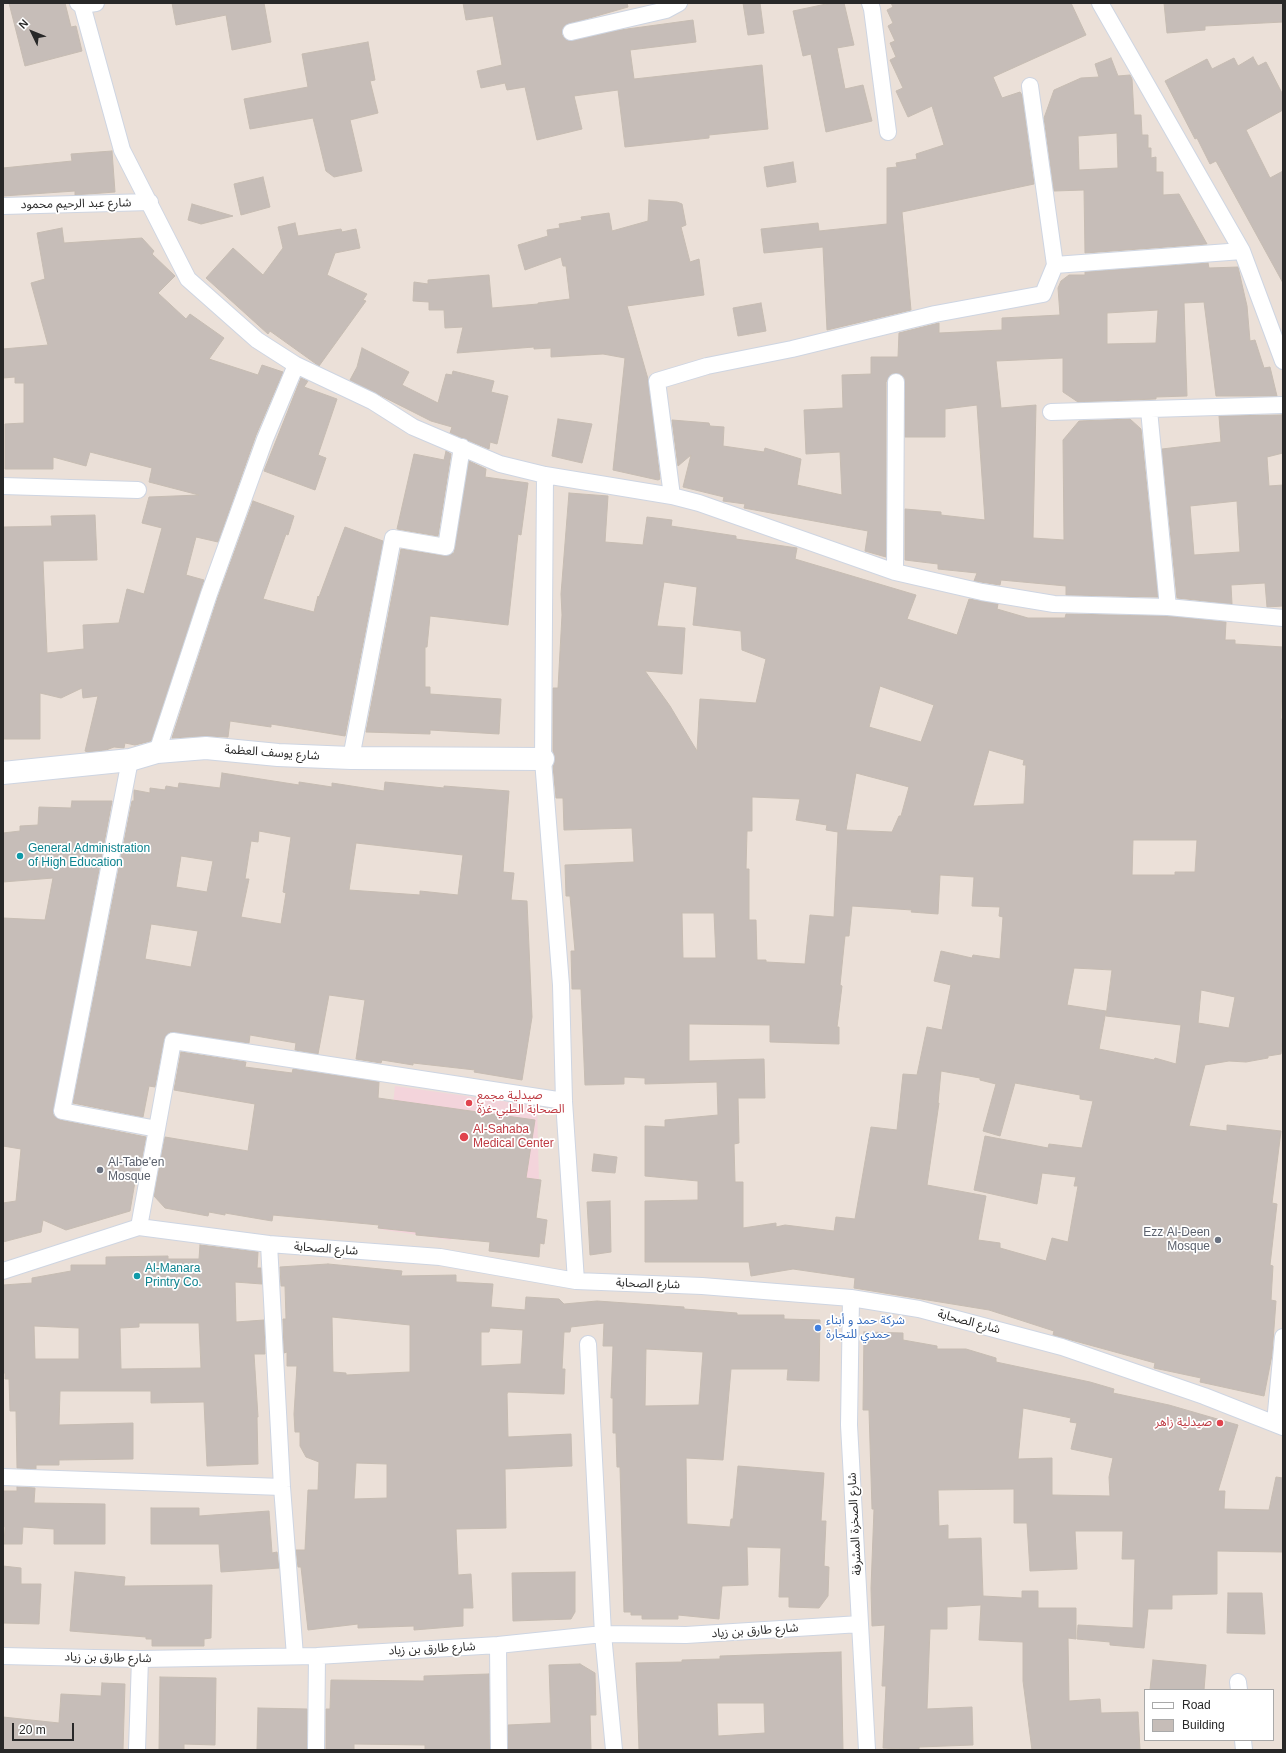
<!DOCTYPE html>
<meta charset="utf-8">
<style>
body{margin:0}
#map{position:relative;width:1286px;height:1753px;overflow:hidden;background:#ebe0d8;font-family:Helvetica,sans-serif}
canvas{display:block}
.frame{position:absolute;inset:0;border:4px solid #282828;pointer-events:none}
.legend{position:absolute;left:1144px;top:1689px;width:130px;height:52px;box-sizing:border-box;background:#fff;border:1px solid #a9a9a9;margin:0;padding:5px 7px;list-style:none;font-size:12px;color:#282828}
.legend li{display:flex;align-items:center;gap:8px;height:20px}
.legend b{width:20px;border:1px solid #a9a9a9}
.north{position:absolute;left:12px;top:12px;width:40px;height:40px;-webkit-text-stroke:3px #fff;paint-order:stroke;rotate:313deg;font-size:11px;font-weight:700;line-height:16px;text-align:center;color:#282828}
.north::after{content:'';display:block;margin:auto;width:14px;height:18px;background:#282828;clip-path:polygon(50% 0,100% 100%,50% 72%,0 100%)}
.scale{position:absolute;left:12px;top:1723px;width:62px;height:18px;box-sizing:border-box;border:2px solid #282828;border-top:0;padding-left:5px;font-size:12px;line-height:14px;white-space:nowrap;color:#282828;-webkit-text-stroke:3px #fff;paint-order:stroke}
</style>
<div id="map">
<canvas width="1286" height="1753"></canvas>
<div class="frame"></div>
<ul class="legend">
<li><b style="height:5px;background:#fff"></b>Road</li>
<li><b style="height:11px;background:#c6bdb8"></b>Building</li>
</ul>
<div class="north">N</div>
<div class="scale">20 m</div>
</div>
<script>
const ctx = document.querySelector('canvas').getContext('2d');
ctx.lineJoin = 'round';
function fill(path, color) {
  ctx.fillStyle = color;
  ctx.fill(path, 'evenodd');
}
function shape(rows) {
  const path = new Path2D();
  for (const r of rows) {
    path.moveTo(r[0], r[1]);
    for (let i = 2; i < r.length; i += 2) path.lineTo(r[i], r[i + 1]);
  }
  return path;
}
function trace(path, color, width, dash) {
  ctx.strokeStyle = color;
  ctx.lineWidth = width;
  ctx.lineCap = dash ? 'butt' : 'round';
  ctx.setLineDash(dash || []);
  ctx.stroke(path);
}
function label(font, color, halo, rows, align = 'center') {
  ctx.font = font + ' Helvetica,"Noto Sans Arabic",sans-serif';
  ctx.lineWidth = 3.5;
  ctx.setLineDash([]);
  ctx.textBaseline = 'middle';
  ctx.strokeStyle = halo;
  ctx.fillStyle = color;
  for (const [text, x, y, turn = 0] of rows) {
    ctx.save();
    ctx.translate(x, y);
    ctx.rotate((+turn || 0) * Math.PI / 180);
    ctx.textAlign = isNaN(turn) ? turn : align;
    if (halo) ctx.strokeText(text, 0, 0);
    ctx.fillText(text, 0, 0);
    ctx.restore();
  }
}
fill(shape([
 [395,1086,537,1106,539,1181,461,1169,451,1240,379,1229]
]), '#f3d4db');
const building = shape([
 [9,3,65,3,71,27,76,26,82,51,25,66,9,3],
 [172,3,264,3,271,42,232,50,226,15,176,25,172,3],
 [463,3,627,3,628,7,565,25,562,30,562,35,569,41,620,30,693,20,696,42,630,50,634,79,762,65,768,129,709,135,709,138,625,147,618,90,574,96,582,129,537,140,525,87,507,90,505,83,481,88,477,71,502,65,493,16,466,20,463,3],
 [743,3,760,3,764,33,748,35,743,3],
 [831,3,844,3,854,45,837,48,845,89,863,85,872,121,826,132,811,54,803,56,793,11,831,3],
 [891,3,1071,3,1086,35,993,77,1002,98,1020,92,1022,95,1034,184,902,212,911,310,827,330,823,247,764,253,761,229,818,223,819,231,887,224,887,168,897,167,896,163,917,159,916,154,944,145,932,106,908,117,896,91,903,88,890,60,896,57,890,43,895,41,888,26,893,23,887,10,893,7,891,3],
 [1164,3,1283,3,1283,22,1205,26,1205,30,1167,33,1164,3],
 [368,42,375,80,370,81,378,113,350,120,362,171,334,177,326,171,313,118,250,129,244,99,308,87,302,54,368,42],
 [1253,57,1258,66,1266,62,1283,95,1283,110,1246,130,1270,178,1283,171,1283,283,1216,161,1210,164,1197,138,1195,139,1165,81,1207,59,1212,69,1234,58,1238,66,1253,57],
 [1111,58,1118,76,1130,75,1132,79,1134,115,1141,115,1142,135,1148,135,1148,148,1151,148,1151,158,1156,157,1156,172,1163,172,1163,195,1179,194,1207,244,1085,253,1084,190,1054,191,1044,118,1054,90,1081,78,1099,77,1095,64,1111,58],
 [1117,133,1118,168,1079,170,1078,136,1117,133],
 [112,151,115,192,75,195,75,191,3,196,3,168,72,161,71,154,112,151],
 [793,162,796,182,767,187,764,167,793,162],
 [263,177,270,207,241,215,234,184,263,177],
 [649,200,677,202,682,204,686,225,681,227,690,262,699,259,704,295,627,306,648,379,660,479,658,480,613,470,625,358,603,354,551,357,551,348,534,349,534,347,457,353,463,327,445,328,444,310,429,310,429,302,413,301,414,282,428,284,428,280,489,275,492,308,538,304,538,303,570,299,566,266,563,266,561,257,525,270,518,245,548,236,547,230,560,228,559,224,582,220,581,217,609,213,612,231,648,221,649,200],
 [192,204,233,216,201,224,188,220,192,204],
 [295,223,298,236,341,229,342,232,356,229,360,248,335,253,327,275,367,294,363,300,366,301,319,366,270,331,268,334,206,278,233,248,263,275,283,248,278,227,295,223],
 [62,228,64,243,142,238,154,251,152,254,175,276,158,293,186,319,190,314,224,338,209,359,258,375,262,365,283,372,256,435,218,542,196,537,186,575,204,580,151,741,135,745,125,743,124,748,114,747,106,750,88,752,85,751,98,696,83,698,82,688,61,698,40,693,40,739,3,739,4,527,52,526,51,516,95,515,97,560,43,561,47,653,84,649,83,625,119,623,127,589,144,594,162,528,142,523,149,497,199,495,149,482,152,468,90,452,86,466,53,457,53,469,5,469,5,424,24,423,24,383,15,383,15,377,3,378,3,349,48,345,31,283,45,279,37,233,62,228],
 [1208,263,1209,268,1238,267,1247,306,1250,341,1255,340,1264,368,1270,367,1277,396,1216,396,1204,302,1184,303,1187,396,1156,397,1156,399,1078,402,1063,392,1063,358,996,361,1001,408,1036,405,1033,538,1064,540,1063,440,1079,421,1130,419,1141,429,1158,597,1066,595,1066,586,1001,580,1000,585,974,581,977,573,938,569,938,564,905,560,905,509,941,512,941,515,985,520,977,405,945,409,945,437,905,437,905,382,904,377,896,373,891,374,886,382,886,557,865,551,868,531,744,508,745,504,723,501,724,497,683,487,691,455,678,466,672,420,709,423,710,426,724,427,723,446,764,452,765,448,801,459,797,485,842,495,840,452,806,454,804,410,843,408,842,375,871,374,871,357,898,357,899,333,939,323,939,333,1002,330,1002,318,1060,315,1058,288,1061,281,1069,275,1085,275,1085,272,1208,263],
 [1158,310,1156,343,1107,344,1107,313,1158,310],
 [761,303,766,331,738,336,733,308,761,303],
 [362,348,409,372,402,385,438,403,446,374,452,375,453,371,494,381,491,392,508,396,497,444,490,442,489,449,450,433,452,427,431,421,350,380,357,367,362,348],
 [301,378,308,381,304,387,337,399,318,455,326,458,315,490,264,471,301,378],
 [1282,415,1283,453,1267,457,1269,486,1283,485,1283,606,1267,607,1265,583,1231,585,1232,604,1177,598,1162,449,1221,442,1219,416,1282,415],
 [1237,501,1240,552,1194,555,1190,506,1237,501],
 [558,419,592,424,582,463,552,456,558,419],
 [446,451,451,454,438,536,397,529,414,454,444,460,446,451],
 [469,461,486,469,485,477,528,483,521,535,518,534,508,625,430,616,427,647,425,647,425,687,430,687,430,694,501,699,499,734,430,730,430,734,366,732,401,549,444,556,454,553,469,461],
 [569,493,608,496,605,542,643,545,647,517,672,520,671,526,736,536,736,539,797,548,795,559,916,595,907,619,957,635,969,599,998,604,997,609,1028,618,1065,618,1066,614,1167,616,1226,622,1225,640,1235,640,1235,644,1283,647,1281,719,1283,719,1283,1039,1281,1054,1268,1056,1268,1058,1246,1062,1229,1061,1205,1065,1189,1126,1227,1131,1227,1125,1281,1131,1272,1203,1277,1204,1270,1265,1273,1266,1271,1300,1276,1301,1272,1355,1264,1396,1200,1382,1201,1378,1154,1368,1155,1363,1053,1335,1054,1331,989,1310,854,1288,855,1278,793,1269,751,1276,749,1262,645,1262,645,1201,698,1200,698,1181,645,1176,645,1126,665,1127,665,1120,718,1115,717,1082,645,1084,645,1078,624,1077,624,1084,585,1085,581,989,572,989,571,951,575,951,570,896,566,896,565,865,634,862,632,828,564,830,563,798,556,798,553,766,555,759,553,751,553,688,558,688,562,615,561,594,569,493],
 [664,582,697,587,693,625,741,631,742,650,766,659,756,703,700,699,697,751,670,706,645,671,682,674,685,628,657,626,664,582],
 [880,686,934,705,921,742,869,727,880,686],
 [989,750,1024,760,1023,765,1026,765,1024,804,973,806,989,750],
 [856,773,909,787,901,816,899,816,892,832,846,830,856,773],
 [752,797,800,799,796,820,827,825,826,830,838,832,834,917,810,915,805,964,766,962,766,960,757,960,756,920,749,920,749,869,746,869,747,831,752,831,752,797],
 [1133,840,1197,840,1195,872,1175,872,1175,875,1132,875,1133,840],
 [940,875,974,877,972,906,1000,907,999,916,1003,917,1000,959,973,955,972,958,941,951,934,981,951,985,942,1030,927,1027,917,1075,903,1074,897,1130,871,1127,855,1219,836,1217,834,1231,785,1225,776,1227,776,1223,743,1228,743,1182,735,1182,734,1144,739,1143,738,1098,765,1098,764,1059,689,1061,689,1024,770,1025,770,1042,839,1044,839,1027,837,1027,842,986,840,985,845,936,849,936,852,906,912,910,911,912,938,914,940,875],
 [682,913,714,913,716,958,683,958,682,913],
 [1074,968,1112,970,1106,1016,1181,1025,1176,1064,1155,1058,1154,1060,1099,1049,1106,1011,1067,1005,1074,968],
 [1201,990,1235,997,1229,1028,1198,1023,1201,990],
 [941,1071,980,1078,980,1080,996,1084,983,1131,1000,1136,1015,1083,1080,1095,1080,1099,1093,1101,1082,1148,1049,1144,1048,1148,985,1136,974,1190,1037,1204,1042,1173,1076,1177,1074,1186,1078,1186,1068,1242,1052,1238,1046,1261,1000,1248,1000,1243,978,1240,986,1196,927,1185,939,1103,938,1103,941,1071],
 [253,501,294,516,288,535,286,534,263,599,314,612,318,596,319,597,345,527,383,541,345,736,271,724,271,727,230,721,228,737,205,736,172,738,218,597,253,501],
 [222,773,299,785,299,782,332,787,332,783,384,791,385,782,444,788,444,786,509,791,503,872,514,873,511,900,527,901,532,1017,522,1080,474,1072,475,1070,413,1063,413,1065,382,1060,381,1063,356,1059,365,1000,329,995,318,1054,295,1050,296,1043,250,1035,249,1043,170,1032,164,1039,155,1087,149,1086,143,1117,73,1103,132,801,134,801,134,790,150,793,150,788,165,790,166,786,178,788,179,783,220,788,222,773],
 [259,831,291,837,283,892,286,893,281,924,241,917,249,879,245,879,251,841,258,842,259,831],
 [356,843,463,855,458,895,420,891,420,895,349,890,356,843],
 [181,856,213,861,207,892,176,887,181,856],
 [151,924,198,931,191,967,145,959,151,924],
 [72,801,112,801,53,1114,60,1120,146,1137,138,1178,136,1176,130,1211,66,1230,43,1220,41,1232,3,1242,3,1203,16,1201,21,1149,3,1146,3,918,45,920,53,878,3,882,3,833,20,831,20,826,38,825,39,807,71,808,72,801],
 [181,1052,246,1062,245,1067,292,1073,293,1069,379,1082,378,1098,535,1120,526,1178,541,1180,536,1218,547,1220,544,1244,540,1243,539,1257,489,1251,490,1242,416,1235,416,1232,378,1228,379,1225,273,1215,272,1221,225,1213,225,1215,209,1212,208,1216,165,1208,154,1196,165,1137,248,1151,255,1104,174,1090,181,1052],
 [594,1154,617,1157,615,1173,592,1171,594,1154],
 [610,1201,611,1252,590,1255,587,1202,610,1201],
 [200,1245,258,1252,257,1268,261,1268,262,1284,235,1282,236,1322,264,1320,265,1354,254,1354,258,1417,257,1417,258,1464,207,1466,204,1402,151,1403,151,1391,60,1391,59,1425,133,1423,133,1459,59,1460,59,1465,36,1465,36,1469,17,1468,16,1411,10,1411,9,1379,5,1379,5,1373,3,1373,3,1285,32,1283,32,1278,71,1271,71,1265,106,1265,106,1257,168,1256,168,1259,199,1259,200,1245],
 [139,1323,199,1323,201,1368,121,1369,120,1328,139,1327,139,1323],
 [34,1326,79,1328,79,1359,35,1359,34,1326],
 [328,1264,402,1271,401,1276,456,1275,456,1282,493,1284,491,1307,525,1310,526,1297,559,1299,564,1304,597,1301,684,1307,684,1309,737,1313,737,1315,784,1315,784,1319,820,1320,819,1381,787,1380,788,1369,731,1369,723,1460,686,1458,687,1524,730,1527,731,1519,733,1519,738,1466,824,1473,821,1521,826,1521,824,1566,829,1567,828,1596,819,1608,789,1607,789,1597,779,1597,781,1548,747,1547,748,1585,722,1586,719,1619,678,1615,678,1619,642,1619,642,1615,631,1615,631,1612,624,1612,620,1467,617,1467,616,1433,613,1433,613,1398,611,1398,613,1346,603,1346,604,1323,571,1327,570,1332,564,1332,562,1369,565,1369,564,1394,508,1392,507,1394,508,1437,571,1434,572,1466,505,1469,506,1528,456,1529,458,1575,471,1574,473,1608,463,1608,463,1626,414,1630,414,1626,358,1628,358,1624,308,1630,301,1567,298,1567,296,1550,305,1550,308,1490,318,1490,319,1462,306,1457,300,1446,300,1432,295,1432,294,1414,297,1366,287,1366,287,1352,284,1353,283,1319,286,1319,285,1286,281,1286,280,1267,328,1264],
 [332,1317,410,1325,410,1372,346,1375,346,1373,333,1372,332,1317],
 [490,1328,523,1330,521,1364,481,1366,481,1332,489,1332,490,1328],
 [646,1349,703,1352,699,1405,645,1406,646,1349],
 [356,1463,387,1464,387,1498,354,1499,356,1463],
 [864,1332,903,1333,903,1340,937,1346,937,1349,966,1349,996,1358,996,1362,1090,1382,1114,1389,1113,1393,1169,1405,1238,1425,1218,1491,1225,1491,1224,1509,1269,1510,1276,1477,1283,1478,1283,1552,1217,1551,1217,1594,1172,1595,1172,1609,1148,1609,1144,1648,1110,1645,1110,1642,1077,1639,1078,1625,1133,1628,1135,1559,1122,1559,1123,1531,1075,1531,1077,1569,1030,1571,1027,1523,1014,1523,1014,1489,938,1490,939,1526,948,1525,948,1539,981,1538,983,1596,1022,1598,1022,1591,1038,1591,1038,1608,1076,1608,1076,1639,1068,1638,1069,1701,1100,1699,1101,1713,1138,1712,1140,1750,1032,1750,1023,1681,1023,1642,979,1640,981,1605,947,1607,947,1629,930,1629,927,1709,972,1707,973,1745,919,1747,919,1750,883,1748,886,1686,882,1686,885,1625,872,1626,871,1588,874,1509,872,1509,869,1410,863,1410,864,1332],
 [1023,1408,1071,1418,1070,1422,1077,1423,1071,1449,1113,1458,1109,1477,1110,1496,1052,1495,1052,1458,1018,1459,1023,1408],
 [17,1487,35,1488,34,1503,105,1504,105,1544,54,1544,54,1529,23,1527,22,1544,4,1544,5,1527,3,1526,3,1491,17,1491,17,1487],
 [151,1508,199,1508,199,1516,269,1511,272,1553,277,1552,279,1568,221,1572,219,1544,151,1544,151,1508],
 [3,1566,21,1568,21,1584,41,1584,39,1624,3,1623,3,1566],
 [75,1572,125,1577,124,1586,212,1585,211,1638,204,1639,204,1646,152,1646,152,1639,146,1639,146,1637,70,1631,75,1572],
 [575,1572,575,1612,571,1619,513,1621,512,1573,575,1572],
 [1228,1593,1262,1593,1265,1634,1227,1633,1228,1593],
 [841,1652,843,1750,639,1750,636,1663,682,1662,682,1660,720,1659,720,1656,841,1652],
 [717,1703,764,1703,765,1733,718,1736,717,1703],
 [1153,1660,1206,1665,1204,1690,1150,1690,1153,1660],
 [580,1664,595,1673,596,1715,590,1715,591,1750,508,1750,508,1725,551,1723,549,1665,580,1664],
 [489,1674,490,1750,425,1750,425,1745,354,1744,354,1750,326,1750,326,1709,330,1709,331,1680,424,1681,424,1676,489,1674],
 [160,1677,216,1678,215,1745,184,1744,184,1750,159,1750,160,1677],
 [102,1683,125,1684,123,1750,3,1750,3,1717,59,1723,61,1694,101,1696,102,1683],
 [258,1708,307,1709,307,1750,257,1750,258,1708]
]);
fill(building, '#c6bdb8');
trace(building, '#c6bcb2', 1);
const street = shape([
 [78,3,82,5,122,150,188,279,257,340,296,365,372,401,413,427,500,464,545,475,672,496,699,503,895,572,982,592,1054,604,1168,607],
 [870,3,872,9,888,132],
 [1100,3,1242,251],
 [82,5,96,3],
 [571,32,666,10,679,3],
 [3,206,150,202],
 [1055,265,1242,251,1283,361],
 [1149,410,1168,607,1283,618],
 [1051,412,1283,405],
 [545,475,543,760,561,985,564,1101,576,1281],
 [3,486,138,490],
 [672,496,657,381,707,366,792,349,935,314,1043,294,1055,265,1030,86],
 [895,572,896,382],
 [157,752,209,594,265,439,296,365],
 [351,758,393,538,446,547,462,447],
 [130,760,62,1111,157,1129],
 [139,1227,173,1041,564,1101],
 [269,1244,282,1487,295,1656],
 [3,1271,139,1227,269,1244,440,1257,576,1281,702,1286,851,1298,919,1309,1062,1347,1204,1396,1283,1427],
 [851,1298,849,1425,867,1750],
 [588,1344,603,1634,614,1750],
 [1275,1423,1283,1337],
 [3,1477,282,1487],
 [498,1645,499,1750],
 [3,1656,140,1659,317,1656,498,1645,603,1634,686,1635,860,1624],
 [1238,1682,1239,1690],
 [1243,1740,1244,1750],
 [137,1750,140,1659],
 [316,1750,317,1656]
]);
const secondary = shape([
 [3,773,130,760,157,752,206,748,278,755,351,758,543,759]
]);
trace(street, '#ced5e2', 18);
trace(secondary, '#ced5e2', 24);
trace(street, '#fff', 16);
trace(secondary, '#fff', 22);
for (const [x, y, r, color] of [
 [20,856,4,"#0f9aa8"],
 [469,1103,4,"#e0444e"],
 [464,1137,5,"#e0444e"],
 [100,1170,4,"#6b7280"],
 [1218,1240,4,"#6b7280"],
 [137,1276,4,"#0f9aa8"],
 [818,1328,4,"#3f7fe0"],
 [1220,1423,4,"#e0444e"]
]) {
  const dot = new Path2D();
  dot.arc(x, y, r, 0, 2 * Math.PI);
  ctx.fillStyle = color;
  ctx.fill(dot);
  trace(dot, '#fff', 1.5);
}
label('12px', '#282828', '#fff', [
 ["شارع عبد الرحيم محمود",76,204,-1],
 ["شارع يوسف العظمة",272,753,4],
 ["شارع الصحابة",326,1249,4],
 ["شارع الصحابة",648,1284,2],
 ["شارع الصحابة",969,1322,15],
 ["شارع الصخرة المشرفة",855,1524,-93],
 ["شارع طارق بن زياد",755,1631,-4],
 ["شارع طارق بن زياد",432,1649,-3],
 ["شارع طارق بن زياد",108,1658,1]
]);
label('12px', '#0d838f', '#fff', [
 ["General Administration",28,849],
 ["of High Education",28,863],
 ["Al-Manara",145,1269],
 ["Printry Co.",145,1283]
], 'left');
label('12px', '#be3a42', '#fff', [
 ["صيدلية مجمع",477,1096],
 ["الصحابة الطبي-غزة",477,1110],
 ["Al-Sahaba",473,1130],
 ["Medical Center",473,1144],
 ["صيدلية زاهر",1212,1423,"right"]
], 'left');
label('12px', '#5b616d', '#fff', [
 ["Al-Tabe'en",108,1163],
 ["Mosque",108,1177],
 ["Ezz Al-Deen",1210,1233,"right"],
 ["Mosque",1210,1247,"right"]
], 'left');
label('12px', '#366cbe', '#fff', [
 ["شركة حمد و أبناء",826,1321],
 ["حمدي للتجارة",826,1335]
], 'left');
</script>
